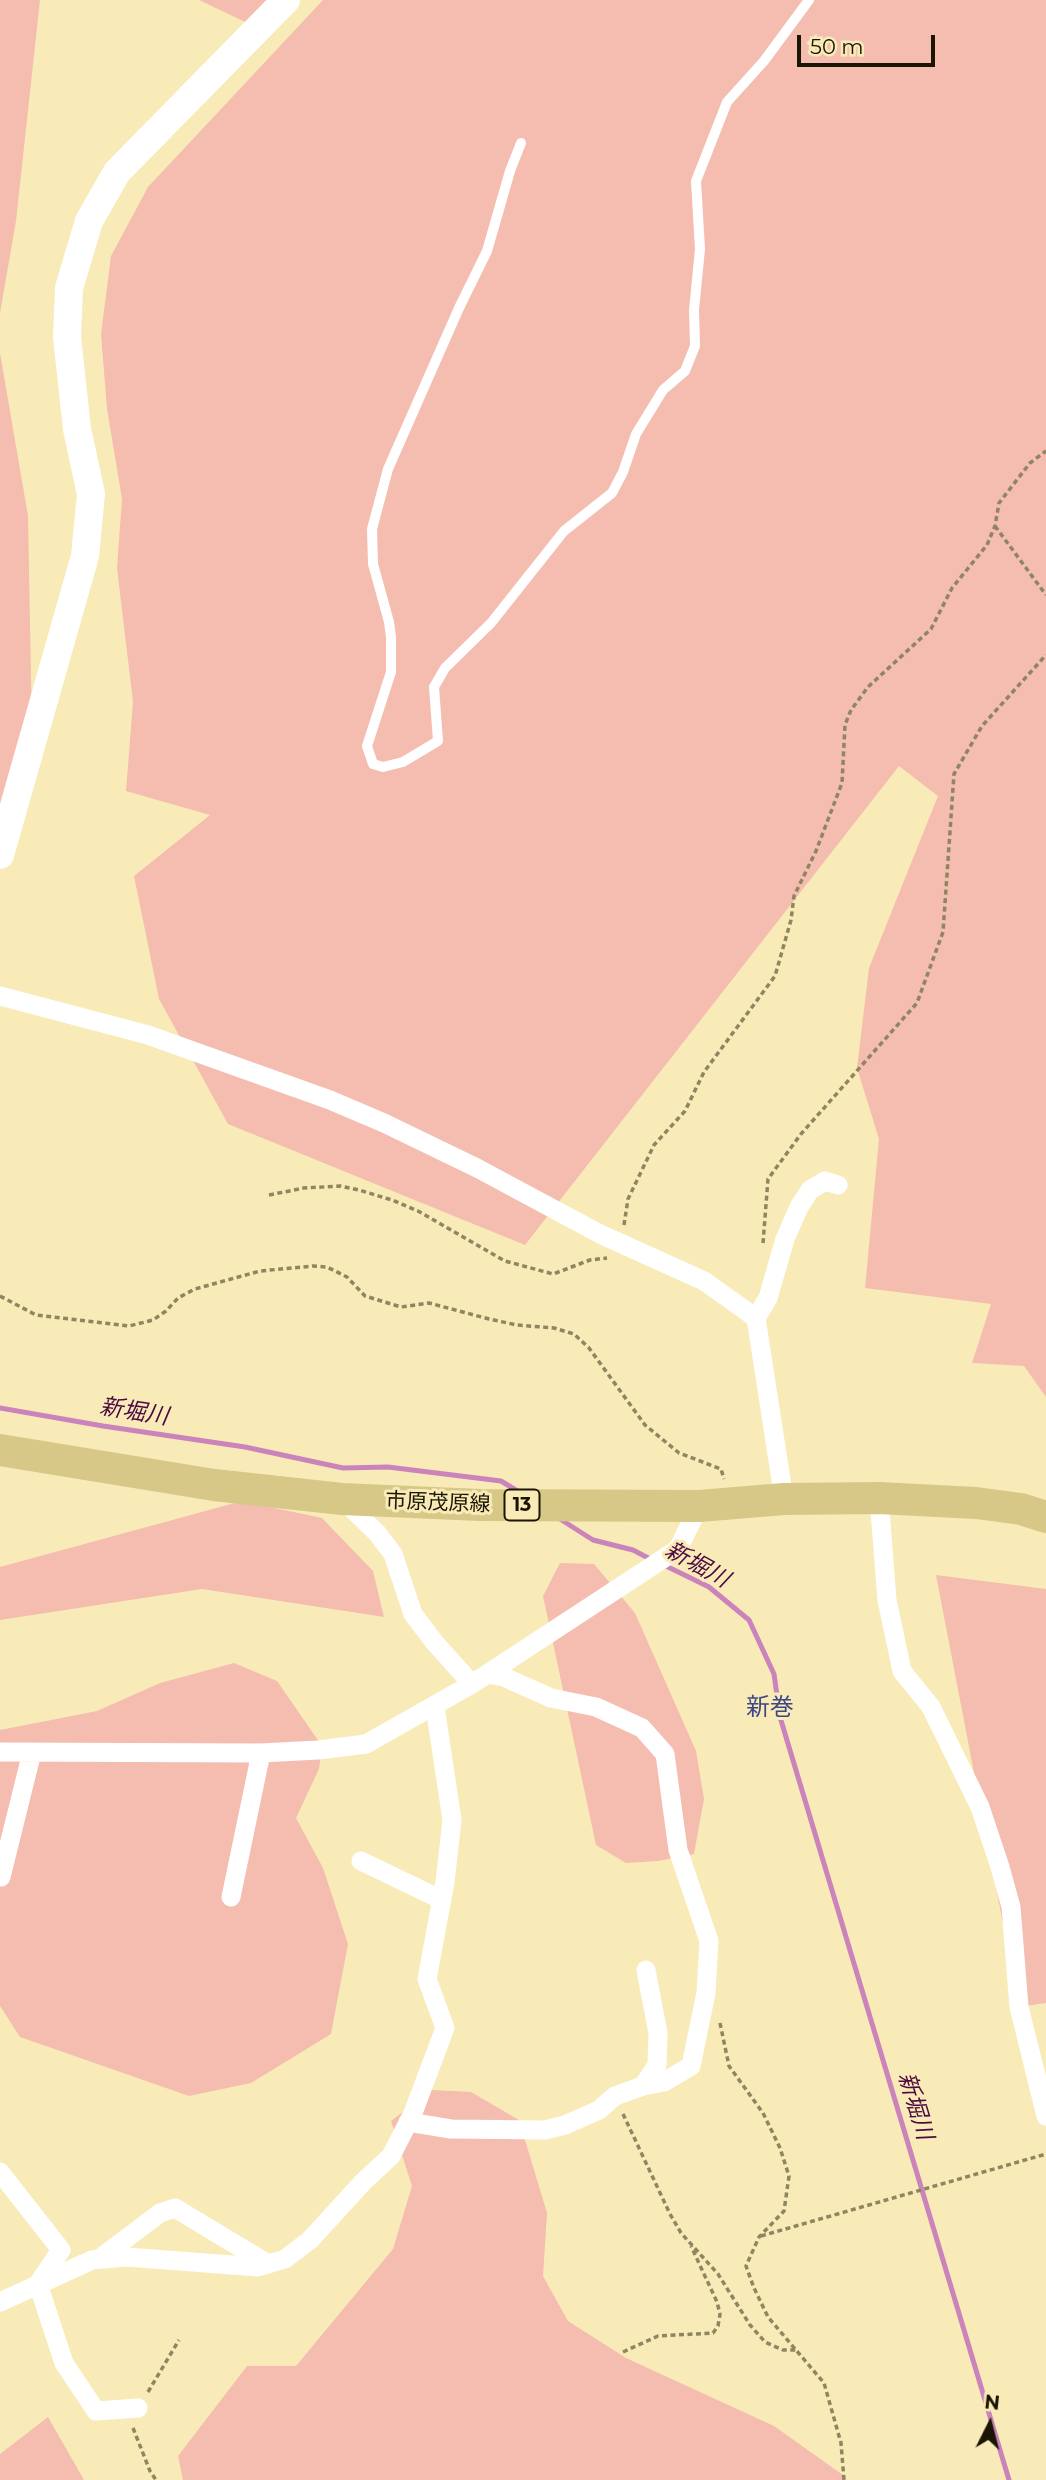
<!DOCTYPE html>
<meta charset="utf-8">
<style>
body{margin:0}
#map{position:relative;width:1046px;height:2480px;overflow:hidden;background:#f9ebb8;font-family:Montserrat,sans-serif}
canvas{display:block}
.north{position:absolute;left:955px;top:2389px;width:70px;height:70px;-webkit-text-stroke:5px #f9ebb8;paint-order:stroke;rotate:6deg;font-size:19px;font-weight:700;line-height:28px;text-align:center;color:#1b1603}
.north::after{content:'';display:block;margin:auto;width:24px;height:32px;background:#1b1603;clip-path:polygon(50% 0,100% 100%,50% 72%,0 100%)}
.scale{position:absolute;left:797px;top:35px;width:138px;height:32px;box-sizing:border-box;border:4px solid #1b1603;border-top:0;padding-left:9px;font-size:21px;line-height:24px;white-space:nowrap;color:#1b1603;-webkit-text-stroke:5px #f9ebb8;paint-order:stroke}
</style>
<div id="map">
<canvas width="1046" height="2480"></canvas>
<div class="north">N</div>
<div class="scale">50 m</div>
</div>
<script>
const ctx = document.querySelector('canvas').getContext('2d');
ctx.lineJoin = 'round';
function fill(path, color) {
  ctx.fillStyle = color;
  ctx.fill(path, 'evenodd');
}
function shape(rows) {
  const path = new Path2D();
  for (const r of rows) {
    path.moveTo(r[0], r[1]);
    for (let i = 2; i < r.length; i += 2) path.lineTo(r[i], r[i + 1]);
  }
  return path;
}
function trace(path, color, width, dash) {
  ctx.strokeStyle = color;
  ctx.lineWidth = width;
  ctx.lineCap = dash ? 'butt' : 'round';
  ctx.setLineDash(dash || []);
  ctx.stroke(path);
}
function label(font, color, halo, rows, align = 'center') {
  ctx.font = font + ' Montserrat,"Noto Sans JP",sans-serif';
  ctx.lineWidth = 6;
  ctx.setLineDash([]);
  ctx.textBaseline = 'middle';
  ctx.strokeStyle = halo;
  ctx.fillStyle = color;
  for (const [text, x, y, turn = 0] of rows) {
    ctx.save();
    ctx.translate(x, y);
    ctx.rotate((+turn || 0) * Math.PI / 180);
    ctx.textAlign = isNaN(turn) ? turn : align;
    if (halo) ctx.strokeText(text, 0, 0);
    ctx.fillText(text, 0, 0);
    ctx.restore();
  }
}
fill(shape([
 [0,0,40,0,16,221,0,313],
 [199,0,288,0,258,28],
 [323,0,1046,0,1046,1397,1024,1366,972,1363,991,1304,865,1288,879,1139,857,1068,869,968,938,796,899,766,525,1245,228,1124,159,999,134,876,210,815,126,791,133,702,117,568,122,499,107,409,101,334,111,256,148,187],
 [0,353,28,516,32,729,0,822],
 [242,1501,322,1518,373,1571,384,1617,202,1589,0,1620,0,1567],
 [560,1563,594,1564,635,1613,696,1751,704,1799,694,1854,658,1861,626,1863,596,1845,543,1596],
 [936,1575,1046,1589,1046,2003,1019,2007],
 [234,1663,277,1681,322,1746,319,1769,296,1818,323,1868,348,1944,331,2034,251,2083,189,2096,20,2037,0,2006,0,1730,97,1711,160,1683],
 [432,2090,471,2092,519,2120,547,2213,543,2276,568,2321,626,2358,774,2426,843,2475,845,2480,183,2480,178,2456,247,2366,296,2366,393,2249,412,2186,391,2121],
 [48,2417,84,2480,0,2480,0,2454]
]), '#f4bdaf');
trace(shape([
 [0,1408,103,1426,245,1447,343,1468,388,1467,501,1481,519,1492],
 [560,1519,593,1540,633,1550,652,1560],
 [664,1565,709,1587,749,1620,774,1674,780,1717,1009,2480]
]), '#cb83bb', 5);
trace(shape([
 [995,526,1046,595],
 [269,1195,304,1188,340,1186,359,1190,392,1200,418,1211,505,1261,553,1274,590,1260,607,1258],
 [624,1225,628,1199,654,1145,685,1111,704,1072,775,976,791,920,794,896,816,851,842,783,845,725,851,710,868,687,931,629,952,588,987,545,995,526,999,503,1030,463,1046,451],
 [763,1243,768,1179,801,1134,917,1003,943,932,954,774,982,726,1046,655],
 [0,1296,36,1315,129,1326,153,1320,166,1311,178,1298,195,1289,260,1271,313,1266,327,1267,347,1277,365,1296,401,1307,429,1303,489,1319,517,1325,554,1328,574,1334,589,1348,645,1425,679,1453,721,1469,724,1479],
 [720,2023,729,2066,763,2113,780,2148,789,2176,784,2211,759,2237,746,2266,754,2288,768,2317,824,2383,841,2443,844,2480],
 [623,2114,670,2214,681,2233,718,2274,750,2325,765,2342,783,2350,796,2350],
 [761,2236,1046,2154],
 [623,2352,658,2336,713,2333,718,2326,720,2314,717,2302,691,2246],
 [148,2392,179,2340],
 [133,2428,150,2471,156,2480]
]), '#8e8561', 3.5, [5, 3.5]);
trace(shape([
 [521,143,510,171,487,251,459,308,388,469,372,529,373,564,389,622,391,637,391,672,367,746,373,764,383,767,403,762,438,741,434,687,445,668,491,623,564,531,612,493,623,472,636,434,663,390,685,371,695,346,694,310,700,249,696,181,727,102,764,61,809,0]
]), '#fff', 10);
trace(shape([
 [0,996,148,1035,330,1100,384,1123,477,1168,600,1234,704,1281,756,1318],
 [879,1498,887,1600,902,1671,931,1707,980,1807,1000,1867,1011,1907,1019,2007,1046,2116],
 [342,1499,377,1533,393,1554,413,1614,435,1643,472,1684],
 [784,1499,756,1318,768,1298,785,1239,799,1207,810,1190,825,1181,838,1185],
 [0,1752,261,1753,318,1750,366,1744,472,1684,678,1549,699,1506],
 [361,1861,442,1900],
 [1,1877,32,1752],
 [231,1897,261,1753],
 [643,2086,657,2065,658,2033,646,1970],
 [408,2122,451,2129,545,2130,565,2125,599,2110,615,2096,643,2086,664,2082,691,2066,706,1993,709,1941,678,1850,665,1754,642,1728,596,1707,551,1698,504,1677,487,1674],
 [0,2172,61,2250,38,2284,64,2363,96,2411,138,2408],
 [99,2259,160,2213,175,2208,268,2264],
 [0,2302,92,2260,127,2257,258,2267,285,2259,310,2240,363,2182,391,2156,413,2113,445,2028,427,1979,445,1882,452,1820,435,1707]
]), '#fff', 19);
trace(shape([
 [0,855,85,556,91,494,77,429,67,337,69,288,89,221,117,172,286,0]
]), '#fff', 28);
trace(shape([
 [0,1450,214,1485,342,1499,480,1505,699,1506,784,1499,879,1498,976,1503,1021,1509,1046,1517]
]), '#d7c887', 32);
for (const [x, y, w] of [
 [522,1505,35]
]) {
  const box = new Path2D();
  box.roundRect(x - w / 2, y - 15.5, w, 31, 5);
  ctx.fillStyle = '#f9ebb8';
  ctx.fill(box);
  trace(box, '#1b1603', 2);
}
label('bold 19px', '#1b1603', null, [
 ["13",522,1505]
]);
label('21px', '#1b1603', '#f9ebb8', [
 ["市原茂原線",438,1503,2]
]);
label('italic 23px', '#4b0a42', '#f9ebb8', [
 ["新堀川",134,1412,9],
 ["新堀川",697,1565,29],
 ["新堀川",915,2106,73]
]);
label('24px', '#3e4683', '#f9ebb8', [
 ["新巻",770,1708]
]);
</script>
